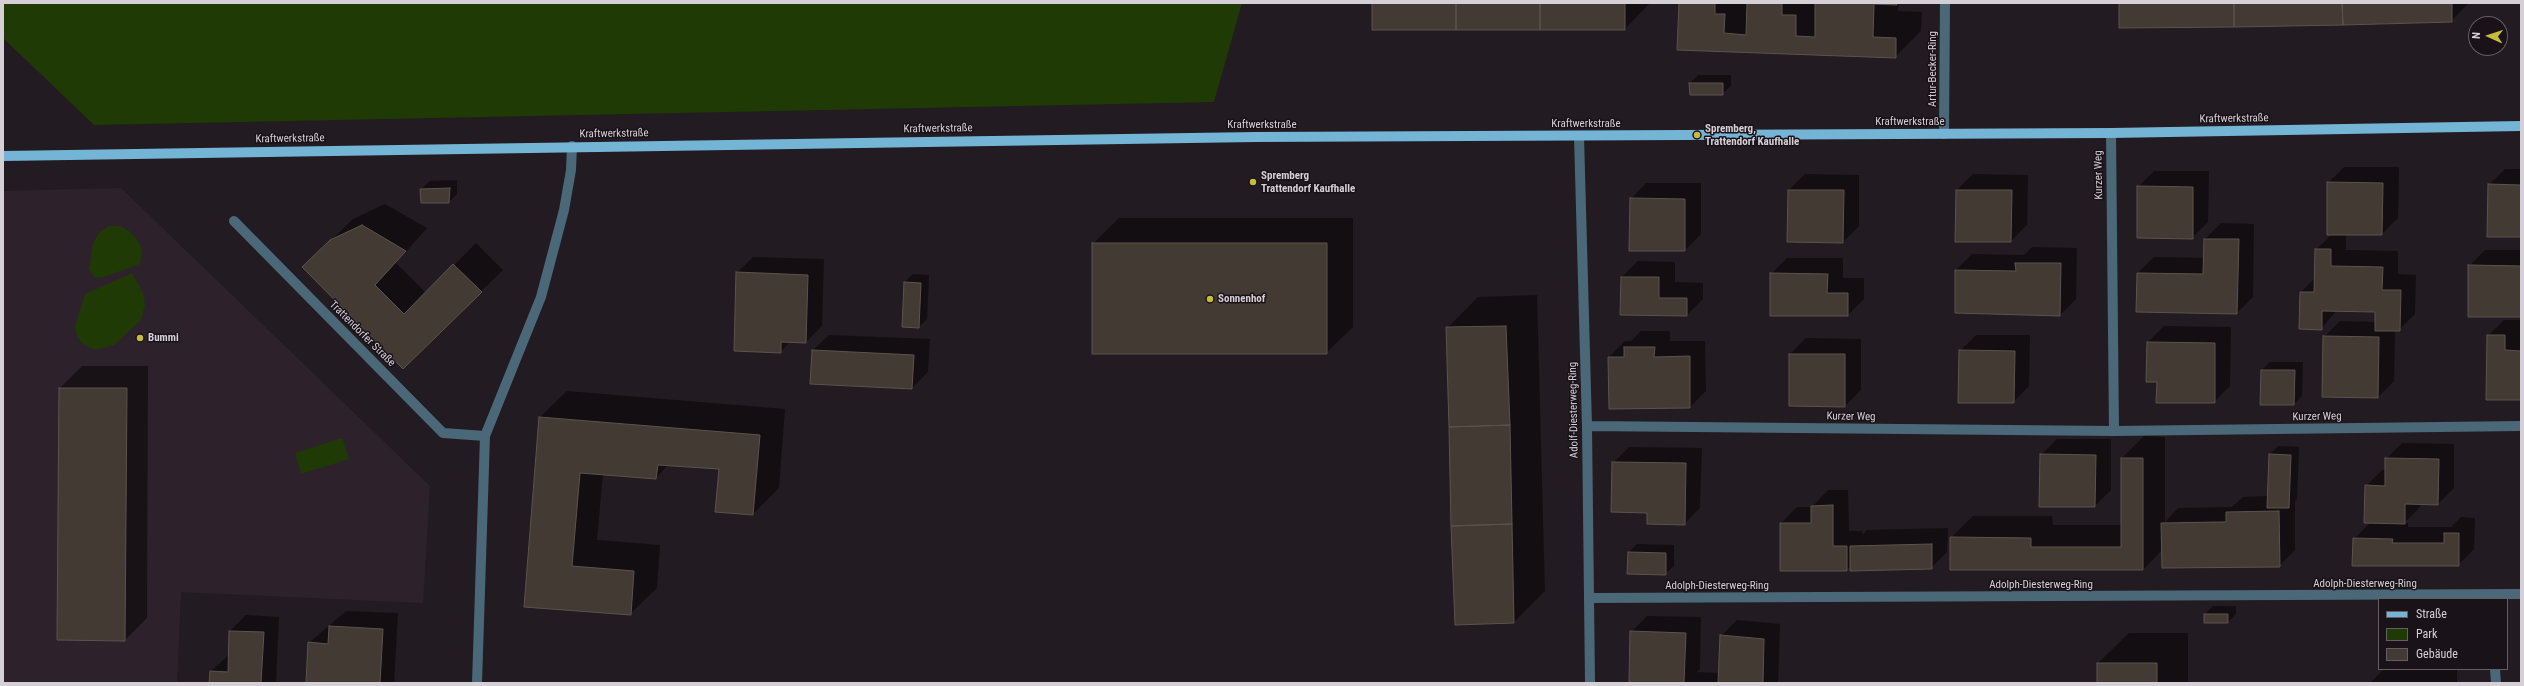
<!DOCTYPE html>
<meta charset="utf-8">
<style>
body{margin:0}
#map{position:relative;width:2524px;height:686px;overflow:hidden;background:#221b21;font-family:"Roboto Condensed",sans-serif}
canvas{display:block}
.frame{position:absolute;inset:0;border:4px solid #d5d0d5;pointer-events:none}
.legend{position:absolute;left:2378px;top:598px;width:130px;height:72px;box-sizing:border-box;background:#191218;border:1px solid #645e64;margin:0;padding:5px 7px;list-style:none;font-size:12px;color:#d5d0d5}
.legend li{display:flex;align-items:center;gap:8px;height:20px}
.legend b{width:20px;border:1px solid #645e64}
.north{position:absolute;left:2468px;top:16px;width:40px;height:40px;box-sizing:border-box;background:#191218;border:1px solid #645e64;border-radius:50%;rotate:273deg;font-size:11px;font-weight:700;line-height:16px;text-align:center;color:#d5d0d5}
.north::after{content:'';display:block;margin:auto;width:14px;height:18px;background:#c7bb3c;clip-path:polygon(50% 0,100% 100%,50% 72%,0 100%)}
</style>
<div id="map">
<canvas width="2524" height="686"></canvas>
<div class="frame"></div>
<ul class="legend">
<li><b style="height:5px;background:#74b4d5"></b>Straße</li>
<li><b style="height:11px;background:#1f3a05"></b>Park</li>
<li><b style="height:11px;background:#443a34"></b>Gebäude</li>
</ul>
<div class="north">N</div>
</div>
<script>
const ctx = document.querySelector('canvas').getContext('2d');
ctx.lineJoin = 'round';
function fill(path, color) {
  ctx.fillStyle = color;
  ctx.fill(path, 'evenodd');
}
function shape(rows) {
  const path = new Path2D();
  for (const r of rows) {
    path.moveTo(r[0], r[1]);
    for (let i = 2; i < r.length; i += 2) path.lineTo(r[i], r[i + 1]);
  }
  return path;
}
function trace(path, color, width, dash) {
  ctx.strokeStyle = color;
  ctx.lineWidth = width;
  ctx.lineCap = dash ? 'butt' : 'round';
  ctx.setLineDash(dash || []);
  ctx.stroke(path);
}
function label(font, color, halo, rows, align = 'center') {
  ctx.font = font + ' "Roboto Condensed",sans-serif';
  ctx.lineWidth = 3;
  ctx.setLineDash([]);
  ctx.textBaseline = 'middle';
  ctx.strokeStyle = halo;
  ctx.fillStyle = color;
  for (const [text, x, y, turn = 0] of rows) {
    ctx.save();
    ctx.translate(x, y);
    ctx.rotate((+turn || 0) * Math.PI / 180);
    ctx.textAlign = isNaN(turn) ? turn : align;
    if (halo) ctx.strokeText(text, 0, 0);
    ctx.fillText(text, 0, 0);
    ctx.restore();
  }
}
fill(shape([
 [121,188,430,486,423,603,181,592,177,683,3,683,3,191]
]), '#2d222c');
fill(shape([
 [3,3,1242,3,1214,102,94,125,3,38],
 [109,226,120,226,129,231,137,240,142,249,140,264,101,278,94,277,89,269,93,243,99,233],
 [132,273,143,293,145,305,141,320,114,345,95,350,83,344,77,336,75,326,85,294],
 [342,438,349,459,301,474,295,453]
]), '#1f3a05');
fill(shape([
 [1373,3,1650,3,1625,29],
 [1680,3,1899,3,1898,11,1922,12,1921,31,1895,57,1678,49],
 [2120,3,2469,3,2451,21],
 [1698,75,1731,75,1731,86,1722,94,1690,83],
 [2344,167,2399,167,2398,218,2382,234,2346,234,2346,250,2398,251,2398,274,2416,275,2415,314,2399,330,2395,330,2394,381,2378,397,2324,337,2340,321,2376,322,2376,311,2337,310,2321,329,2301,292,2315,278,2316,250,2332,234,2328,183],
 [2505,169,2521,169,2521,236,2489,185],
 [2154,171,2209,171,2208,222,2192,238,2138,187],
 [1805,174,1859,175,1859,226,1843,242,1789,190],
 [1973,174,2028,175,2027,225,2011,241,1956,241,1957,190],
 [457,180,457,194,449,202,421,189,430,181],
 [1646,183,1701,183,1701,234,1685,250,1631,199],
 [385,204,427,228,396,263,426,293,476,243,503,270,403,367,304,267,353,219],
 [1119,218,1353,218,1353,327,1326,353,1093,244],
 [2221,223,2254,224,2253,297,2237,313,2138,273,2154,257,2205,258,2205,239],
 [2032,247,2077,248,2076,299,2060,315,1956,270,1972,254,2024,255],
 [2485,250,2521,250,2521,316,2469,266],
 [753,257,824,259,822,326,806,342,791,341,780,352,737,273],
 [1787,258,1843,258,1843,278,1864,278,1864,299,1848,315,1771,315,1771,274],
 [1638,261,1675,262,1675,282,1703,283,1703,299,1687,315,1622,277],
 [913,274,929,275,927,319,919,327,905,282],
 [1537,295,1545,591,1514,622,1447,328,1478,297],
 [2504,320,2521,320,2521,399,2488,336],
 [2164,326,2231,327,2230,386,2214,402,2158,381,2148,342],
 [1641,331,1670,331,1670,341,1705,341,1706,391,1690,407,1610,408,1609,357,1625,341,1631,341],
 [829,335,930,339,928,372,912,388,813,350],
 [1976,335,2030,335,2029,386,2013,402,1960,351],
 [1806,338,1861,339,1861,390,1845,406,1790,354],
 [2270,362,2303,362,2302,396,2294,404,2262,370],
 [82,366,148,366,147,618,125,640,58,639,60,388],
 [567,391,785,409,779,488,753,514,720,468,669,464,656,478,603,474,597,540,660,545,657,588,630,614,525,606,540,417],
 [2144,436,2165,437,2165,522,2178,508,2232,507,2243,497,2268,496,2270,454,2278,446,2299,447,2297,499,2295,501,2295,550,2279,566,2163,549,2143,570,1951,538,1973,516,2052,516,2053,525,2122,525,2122,458],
 [2231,521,2231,523,2177,524,2177,522],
 [2057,439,2111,439,2111,490,2095,506,2041,455],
 [2402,443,2454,444,2454,488,2438,504,2421,503,2420,507,2404,523,2408,523,2408,527,2451,527,2461,517,2475,518,2474,549,2458,565,2354,539,2371,522,2366,486,2382,470,2386,470,2386,459],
 [1629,447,1702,448,1700,508,1684,524,1648,512,1613,463],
 [1828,490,1848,490,1849,531,1862,531,1862,535,1867,530,1948,528,1947,552,1931,568,1851,566,1846,570,1781,523,1797,507,1812,507],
 [1637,544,1674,545,1674,566,1665,574,1629,552],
 [2213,606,2236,606,2236,614,2228,622,2205,614],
 [346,611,398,613,394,683,307,683,309,643],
 [246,615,279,617,276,683,210,683,211,671,229,655,230,631],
 [1647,616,1701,617,1700,669,1697,672,1720,673,1721,636,1737,620,1780,624,1778,683,1630,683,1631,632],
 [2129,633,2188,633,2188,683,2098,683,2098,663],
 [2384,669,2457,669,2457,683,2370,683]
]), '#0007');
const building = shape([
 [1372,3,1456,3,1456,30,1372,30,1372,3],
 [1456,3,1540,3,1540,30,1456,30,1456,3],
 [1540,3,1625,3,1625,30,1540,30,1540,3],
 [1679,3,1715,3,1715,14,1725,14,1724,33,1746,35,1747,3,1782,3,1782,15,1796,15,1796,36,1815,37,1815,3,1897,3,1897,5,1874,4,1873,37,1896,38,1896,58,1677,50,1679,3],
 [2119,3,2234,3,2234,27,2119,28,2119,3],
 [2234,3,2342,3,2343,25,2234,27,2234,3],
 [2342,3,2452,3,2452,22,2343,25,2342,3],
 [1689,83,1723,83,1723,95,1690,95,1689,83],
 [2327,182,2383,183,2382,235,2327,235,2327,182],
 [2488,184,2521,185,2521,237,2487,237,2488,184],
 [2137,186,2193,187,2193,239,2137,238,2137,186],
 [450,188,449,203,421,203,420,189,450,188],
 [1788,190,1844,190,1843,243,1787,242,1788,190],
 [1956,190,2012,190,2011,242,1955,242,1956,190],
 [1630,198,1685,199,1685,251,1629,251,1630,198],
 [362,225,406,251,375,285,404,314,453,264,482,292,403,369,302,267,330,240,362,225],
 [2204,239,2239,239,2237,314,2136,312,2137,273,2203,274,2204,239],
 [1092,243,1327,243,1327,354,1092,354,1092,243],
 [2315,249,2331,249,2331,266,2383,267,2382,290,2401,290,2400,331,2375,331,2375,312,2322,311,2322,330,2299,329,2300,292,2314,292,2315,249],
 [2015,263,2061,263,2060,316,1955,313,1955,270,2016,271,2015,263],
 [2468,265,2521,266,2521,317,2468,317,2468,265],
 [736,272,808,275,806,343,781,342,781,353,734,351,736,272],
 [1770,273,1828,274,1827,293,1848,293,1848,316,1770,316,1770,273],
 [1621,277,1659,277,1659,298,1687,298,1687,316,1620,315,1621,277],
 [904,282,921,283,919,328,902,327,904,282],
 [1506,326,1510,425,1449,427,1446,327,1506,326],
 [2487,335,2505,335,2505,350,2521,351,2521,400,2486,400,2487,335],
 [2323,336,2379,337,2378,398,2322,397,2323,336],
 [2147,342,2215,343,2215,403,2156,403,2157,382,2146,382,2147,342],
 [1624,347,1655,347,1654,357,1690,356,1690,408,1609,409,1608,357,1624,357,1624,347],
 [812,350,914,355,912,389,810,384,812,350],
 [1959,350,2015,351,2014,403,1958,403,1959,350],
 [1789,354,1845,354,1845,407,1789,406,1789,354],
 [2261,370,2295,370,2294,405,2260,405,2261,370],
 [59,388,127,388,125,641,57,640,59,388],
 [539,417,760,435,753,515,715,512,719,469,658,465,656,479,580,473,572,566,634,571,631,615,524,607,539,417],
 [1510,425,1512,524,1451,526,1449,427,1510,425],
 [2040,454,2096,455,2095,507,2039,507,2040,454],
 [2269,454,2291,455,2289,508,2267,508,2269,454],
 [2121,458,2143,458,2143,570,1950,570,1950,537,2031,538,2031,547,2121,547,2121,458],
 [2385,458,2439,459,2438,505,2405,504,2405,524,2364,523,2365,485,2385,486,2385,458],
 [1612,462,1686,463,1685,525,1647,524,1647,513,1611,512,1612,462],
 [1833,505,1833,546,1847,546,1847,571,1780,571,1780,523,1811,523,1811,506,1833,505],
 [2279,511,2280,567,2162,568,2161,523,2226,522,2226,512,2279,511],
 [1512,524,1514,623,1455,625,1451,526,1512,524],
 [2444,533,2459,533,2459,566,2352,566,2353,538,2393,539,2392,543,2444,543,2444,533],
 [1932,544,1932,569,1850,571,1850,546,1932,544],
 [1628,552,1666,553,1666,575,1627,574,1628,552],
 [2204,614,2228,614,2228,623,2204,623,2204,614],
 [329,626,383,629,380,683,306,683,308,642,328,644,329,626],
 [229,631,264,632,261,683,209,683,210,671,228,672,229,631],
 [1630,631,1686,633,1684,683,1629,683,1630,631],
 [1720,635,1764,639,1763,683,1718,683,1720,635],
 [2097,663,2157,663,2157,683,2097,683,2097,663]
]);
fill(building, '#443a34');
trace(building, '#5d534d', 1);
trace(shape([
 [2111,133,2114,431],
 [1944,134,1945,3],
 [1579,136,1587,426,1590,683],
 [234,221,443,433,485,436],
 [1587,426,2114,431,2521,426],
 [1589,598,2521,594],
 [2495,669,2496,683],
 [477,683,485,436,541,297,564,210,571,170,572,146]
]), '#4a6878', 10);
trace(shape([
 [3,156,1256,137,2111,133,2521,126]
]), '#74b4d5', 10);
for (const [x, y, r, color] of [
 [1697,135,4,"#c7bb3c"],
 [1253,182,4,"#c7bb3c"],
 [1210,299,4,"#c7bb3c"],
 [140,338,4,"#c7bb3c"]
]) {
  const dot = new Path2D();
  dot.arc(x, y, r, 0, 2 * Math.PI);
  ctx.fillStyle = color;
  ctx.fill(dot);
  trace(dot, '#191218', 1.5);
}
label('11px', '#d5d0d5', '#191218', [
 ["Artur-Becker-Ring",1933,69,-90],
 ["Kraftwerkstraße",2234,119,-1],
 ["Kraftwerkstraße",1910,122],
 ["Kraftwerkstraße",1586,124],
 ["Kraftwerkstraße",1262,125],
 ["Kraftwerkstraße",938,129,-1],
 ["Kraftwerkstraße",614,134,-1],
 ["Kraftwerkstraße",290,139,-1],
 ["Kurzer Weg",2099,175,-91],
 ["Trattendorfer Straße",362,334,45],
 ["Adolf-Diesterweg-Ring",1574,410,-91],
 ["Kurzer Weg",1851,417,1],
 ["Kurzer Weg",2317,417,-1],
 ["Adolph-Diesterweg-Ring",2365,584],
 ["Adolph-Diesterweg-Ring",2041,585],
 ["Adolph-Diesterweg-Ring",1717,586]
]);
label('bold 11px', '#d5d0d5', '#191218', [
 ["Spremberg,",1705,129],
 ["Trattendorf Kaufhalle",1705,142],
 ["Spremberg",1261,176],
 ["Trattendorf Kaufhalle",1261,189],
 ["Sonnenhof",1218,299],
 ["Bummi",148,338]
], 'left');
</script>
